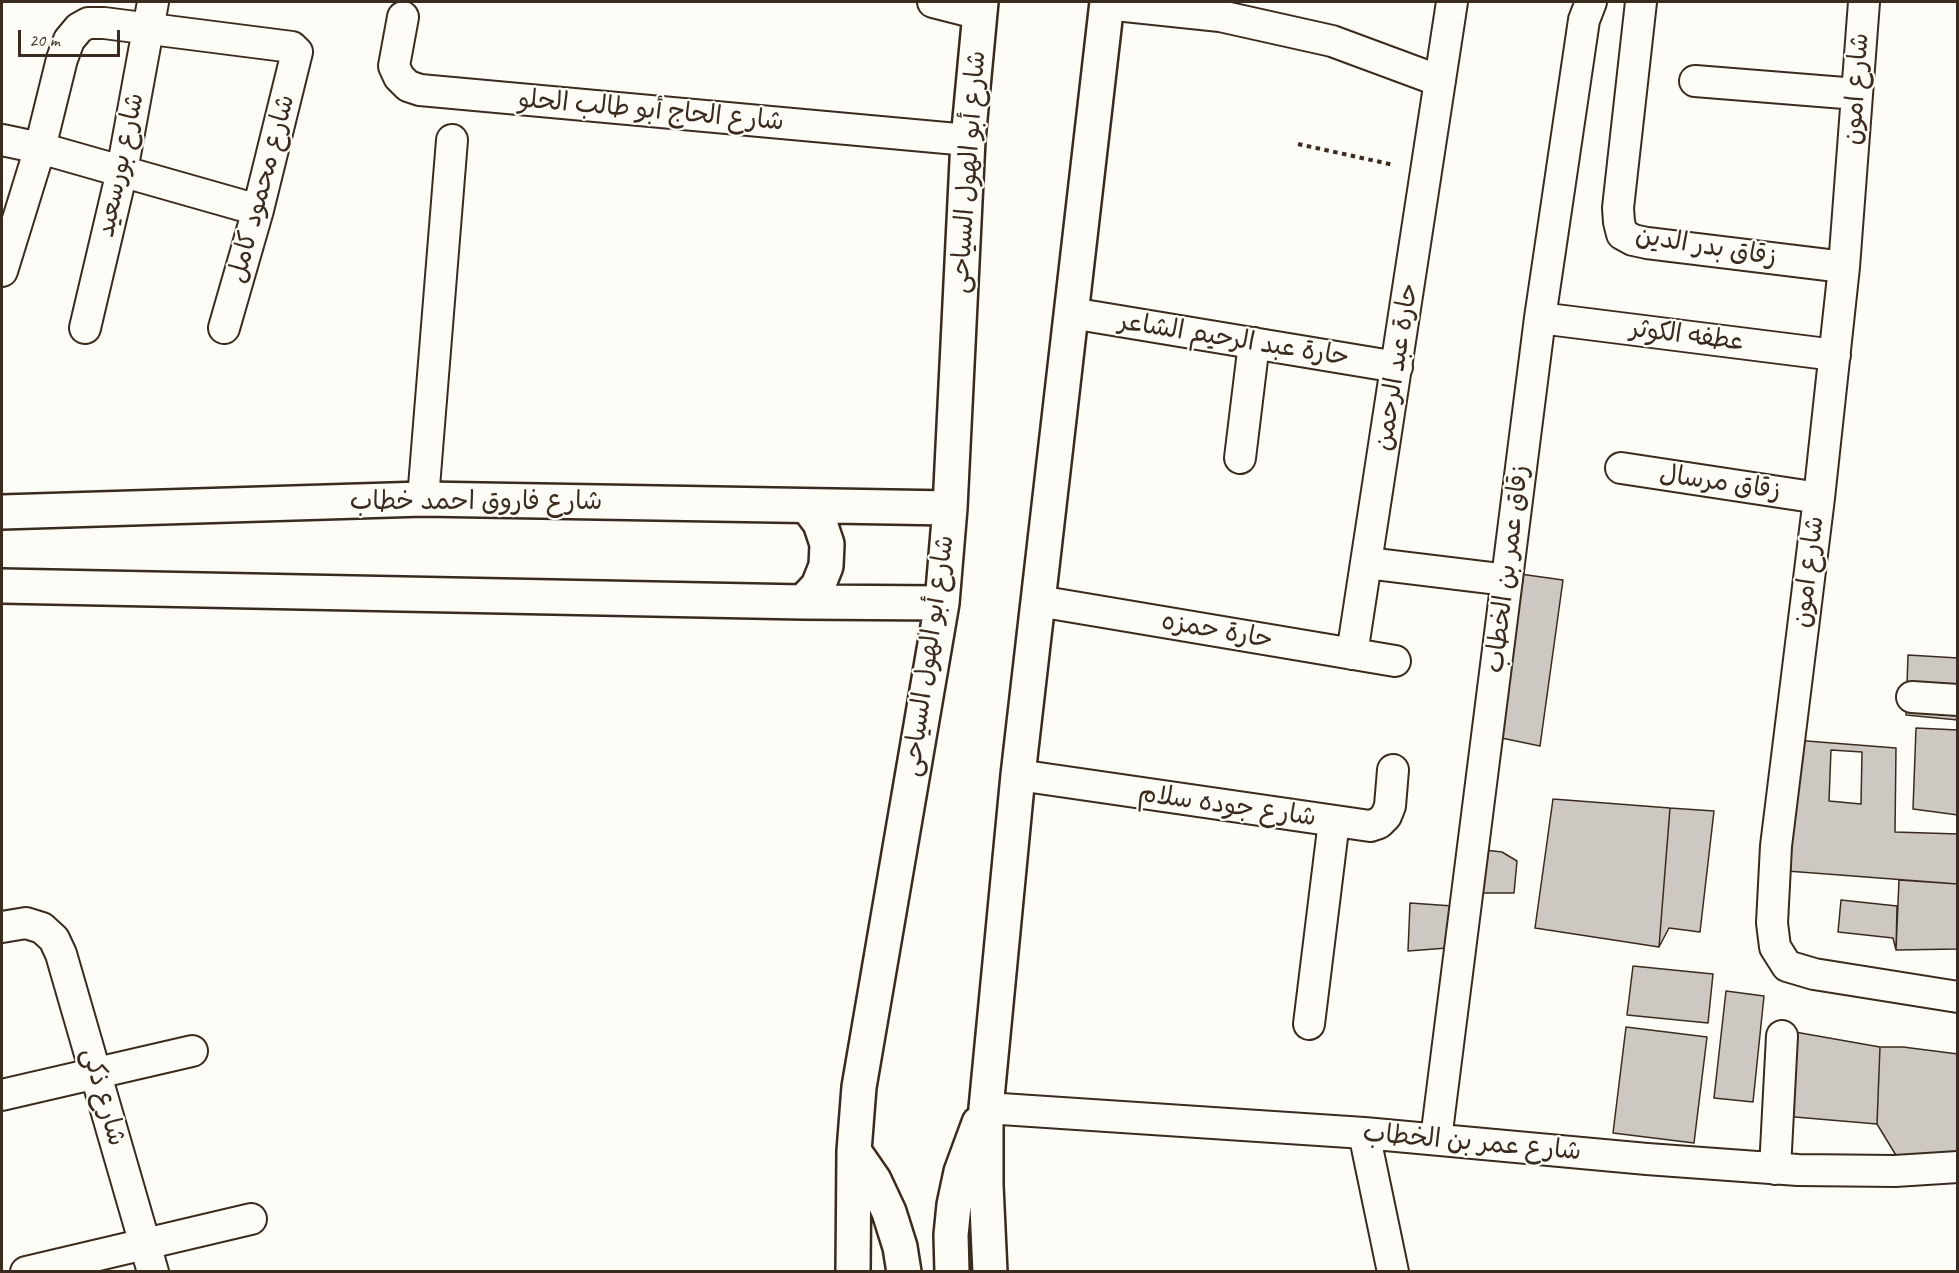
<!DOCTYPE html>
<meta charset="utf-8">
<style>
body{margin:0}
#map{position:relative;width:1959px;height:1273px;overflow:hidden;background:#fdfcf7;font-family:Caveat,sans-serif}
canvas{display:block}
.frame{position:absolute;inset:0;border:3px solid #3b2a1e;pointer-events:none}
.scale{position:absolute;left:18px;top:30px;width:102px;height:27px;box-sizing:border-box;border:3px solid #3b2a1e;border-top:0;padding-left:8px;font-size:18px;line-height:21px;white-space:nowrap;color:#3b2a1e;-webkit-text-stroke:4px #fdfcf7;paint-order:stroke}
</style>
<div id="map">
<canvas width="1959" height="1273"></canvas>
<div class="frame"></div>
<div class="scale">20 m</div>
</div>
<script>
const ctx = document.querySelector('canvas').getContext('2d');
ctx.lineJoin = 'round';
function fill(path, color) {
  ctx.fillStyle = color;
  ctx.fill(path, 'evenodd');
}
function shape(rows) {
  const path = new Path2D();
  for (const r of rows) {
    path.moveTo(r[0], r[1]);
    for (let i = 2; i < r.length; i += 2) path.lineTo(r[i], r[i + 1]);
  }
  return path;
}
function trace(path, color, width, dash) {
  ctx.strokeStyle = color;
  ctx.lineWidth = width;
  ctx.lineCap = dash ? 'butt' : 'round';
  ctx.setLineDash(dash || []);
  ctx.stroke(path);
}
function label(font, color, halo, rows, align = 'center') {
  ctx.font = font + ' Caveat,"Playpen Sans Arabic",sans-serif';
  ctx.lineWidth = 4.5;
  ctx.setLineDash([]);
  ctx.textBaseline = 'middle';
  ctx.strokeStyle = halo;
  ctx.fillStyle = color;
  for (const [text, x, y, turn = 0] of rows) {
    ctx.save();
    ctx.translate(x, y);
    ctx.rotate((+turn || 0) * Math.PI / 180);
    ctx.textAlign = isNaN(turn) ? turn : align;
    if (halo) ctx.strokeText(text, 0, 0);
    ctx.fillText(text, 0, 0);
    ctx.restore();
  }
}
const building = shape([
 [1513,573,1563,580,1540,746,1487,735,1513,573],
 [1908,655,1958,658,1958,720,1906,715,1908,655],
 [1916,728,1958,730,1958,815,1913,809,1916,728],
 [1794,740,1896,748,1895,832,1958,834,1958,884,1787,871,1794,740],
 [1831,750,1862,752,1861,804,1829,801,1831,750],
 [1553,799,1670,808,1659,947,1535,928,1553,799],
 [1670,808,1714,811,1700,932,1669,928,1659,947,1670,808],
 [1476,849,1502,852,1517,861,1514,893,1467,893,1476,849],
 [1899,880,1958,884,1958,949,1896,950,1899,880],
 [1841,900,1897,906,1896,950,1893,938,1838,932,1841,900],
 [1410,903,1453,906,1447,948,1408,951,1410,903],
 [1633,966,1713,974,1708,1023,1627,1015,1633,966],
 [1726,991,1764,996,1753,1102,1714,1098,1726,991],
 [1626,1027,1707,1037,1694,1143,1613,1133,1626,1027],
 [1795,1032,1880,1047,1877,1124,1783,1116,1795,1032],
 [1880,1047,1903,1047,1958,1054,1958,1160,1897,1157,1877,1124,1880,1047]
]);
fill(building, '#cdc8c2');
trace(building, '#3b2a1e', 1.5);
const minor = shape([
 [933,2,980,14],
 [1641,2,1618,208,1619,222,1622,234,1633,240,1647,243,1844,267],
 [1864,2,1844,267,1819,498,1776,846,1772,923,1775,947,1787,966,1814,974,1958,997],
 [1106,4,1220,16,1332,41,1440,81],
 [403,17,394,66,399,77,408,86,420,90,968,140],
 [1695,81,1857,94],
 [2,140,40,148,258,210],
 [2,271,40,148,62,59,69,40,79,28,88,23,104,23,292,47,297,52,258,210,224,328],
 [1071,313,1397,367],
 [1540,318,1835,355],
 [85,328,122,171,153,2],
 [1240,458,1254,343],
 [1621,468,1819,498],
 [423,499,452,140],
 [1367,563,1507,580],
 [1038,601,1395,661],
 [1352,654,1452,2],
 [1912,697,1958,700],
 [1018,775,1370,826,1379,823,1386,816,1390,806,1393,770],
 [2,927,26,923,42,928,54,939,61,954,153,1272],
 [1309,1024,1334,821],
 [2,1095,192,1051],
 [986,1108,1364,1133,1647,1159,1798,1170,1895,1171,1958,1167],
 [1364,1133,1393,1272],
 [1436,1139,1540,318,1584,20,1591,2],
 [1775,1169,1782,1036],
 [26,1272,251,1219]
]);
const secondary = shape([
 [2,512,423,499,950,508],
 [2,586,803,602,942,603],
 [803,602,818,586,826,566,827,544,820,523,807,506],
 [854,1151,874,1180,889,1212,900,1247,904,1272],
 [853,1272,854,1151,859,1087,942,603,950,508,968,140,981,2],
 [952,1272,951,1235,954,1205,961,1172,979,1123],
 [990,1272,986,1185,986,1108,1018,775,1107,2]
]);
trace(minor, '#3b2a1e', 34);
trace(secondary, '#3b2a1e', 38);
trace(shape([
 [1298,144,1394,165]
]), '#3b2a1e', 4, [4.5, 4.5]);
trace(minor, '#fdfcf7', 30);
trace(secondary, '#fdfcf7', 33);
label('26px', '#3b2a1e', '#fdfcf7', [
 ["شارع امون",1857,89,-86],
 ["شارع الحاج أبو طالب الحلو",651,111,5],
 ["شارع بورسعيد",121,165,-78],
 ["شارع أبو الهول السياحى",969,172,-86],
 ["شارع محمود كامل",262,189,-75],
 ["زقاق بدر الدين",1706,247,9],
 ["عطفه الكوثر",1687,336,7],
 ["حارة عبد الرحيم الشاعر",1234,340,9],
 ["حارة عبد الرحمن",1397,367,-81],
 ["زقاق مرسال",1720,483,8],
 ["شارع فاروق احمد خطاب",476,502],
 ["زقاق عمر بن الخطاب",1508,569,-83],
 ["شارع امون",1809,572,-83],
 ["حارة حمزه",1217,631,10],
 ["شارع أبو الهول السياحى",929,656,-82],
 ["شارع جوده سلام",1227,806,8],
 ["شارع ذكى",103,1097,74],
 ["شارع عمر بن الخطاب",1472,1143,5]
]);
</script>
